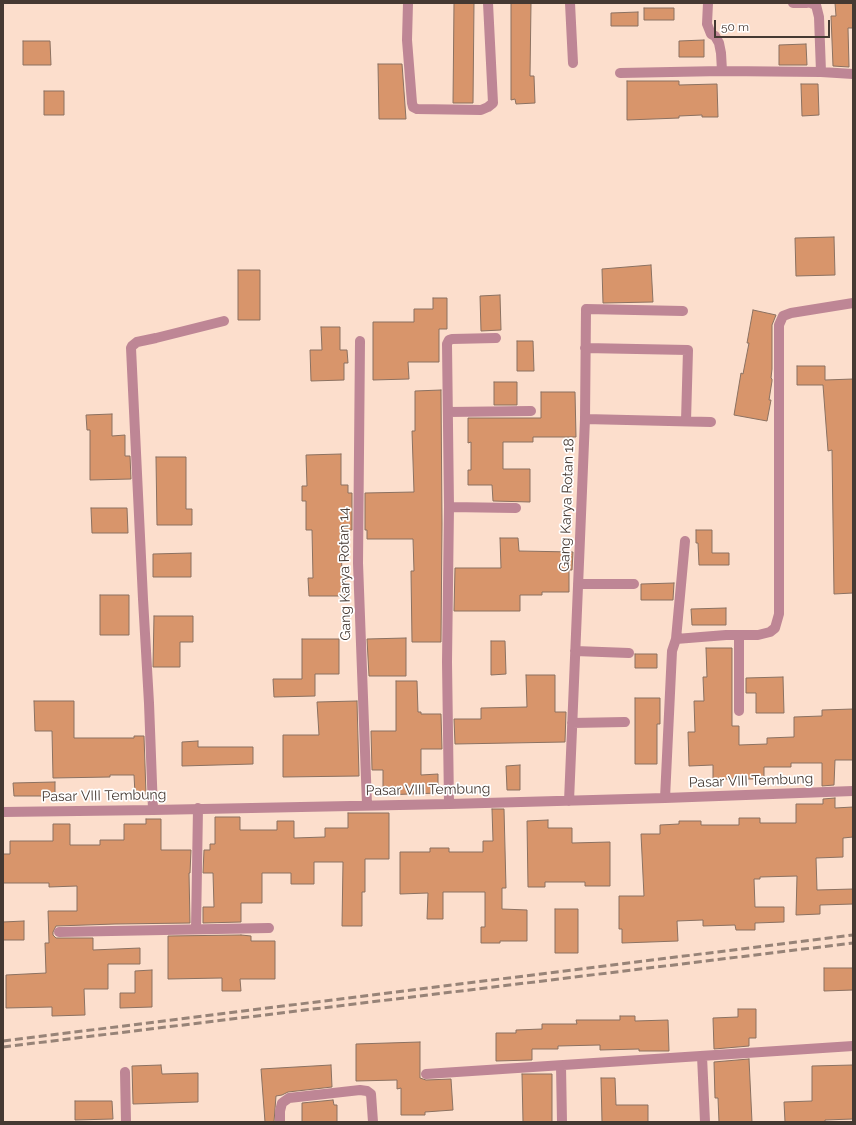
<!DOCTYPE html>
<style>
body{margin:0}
#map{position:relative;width:856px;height:1125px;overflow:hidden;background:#fcdecc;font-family:Raleway,sans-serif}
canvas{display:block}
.frame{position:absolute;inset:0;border:4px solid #453932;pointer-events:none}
.scale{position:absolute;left:714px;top:20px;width:116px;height:18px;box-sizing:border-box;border:2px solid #453932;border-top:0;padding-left:5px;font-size:12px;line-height:14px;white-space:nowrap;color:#453932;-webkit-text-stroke:3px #fff;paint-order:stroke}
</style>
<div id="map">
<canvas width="856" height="1125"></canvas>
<div class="frame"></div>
<div class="scale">50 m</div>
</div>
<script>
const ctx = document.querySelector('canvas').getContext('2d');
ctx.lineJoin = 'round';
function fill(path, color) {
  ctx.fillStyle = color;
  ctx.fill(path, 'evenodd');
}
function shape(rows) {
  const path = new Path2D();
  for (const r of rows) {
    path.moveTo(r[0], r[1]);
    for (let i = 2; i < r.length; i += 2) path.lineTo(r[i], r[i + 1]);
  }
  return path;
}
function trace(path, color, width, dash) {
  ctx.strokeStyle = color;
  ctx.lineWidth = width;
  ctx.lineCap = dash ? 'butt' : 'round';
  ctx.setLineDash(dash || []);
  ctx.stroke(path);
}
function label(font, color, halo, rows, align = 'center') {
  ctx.font = font + ' Raleway,sans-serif';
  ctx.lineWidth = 3.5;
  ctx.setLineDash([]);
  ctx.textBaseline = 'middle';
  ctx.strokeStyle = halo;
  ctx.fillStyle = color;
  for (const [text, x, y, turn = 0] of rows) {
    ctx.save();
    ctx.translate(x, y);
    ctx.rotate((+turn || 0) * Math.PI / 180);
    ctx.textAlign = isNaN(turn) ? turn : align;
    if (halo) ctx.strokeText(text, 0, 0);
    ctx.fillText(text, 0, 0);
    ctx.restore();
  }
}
const building = shape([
 [454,3,474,3,473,103,453,103,454,3],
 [511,3,531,3,530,76,534,76,535,103,516,104,515,99,511,100,511,3],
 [835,3,853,3,853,28,848,28,849,67,833,66,831,16,836,16,835,3],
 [644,8,674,8,674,20,644,20,644,8],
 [638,12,638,26,611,26,611,13,638,12],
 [704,40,704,57,679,57,679,41,704,40],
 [23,41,50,41,51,65,23,65,23,41],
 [806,44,807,65,779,65,779,45,806,44],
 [378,64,402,64,406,119,379,119,378,64],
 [627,81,679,81,679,85,717,84,718,117,702,117,702,115,679,116,679,118,627,120,627,81],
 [801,84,818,84,819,115,802,116,801,84],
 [44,91,64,91,64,115,44,115,44,91],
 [834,237,835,275,796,276,795,238,834,237],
 [651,265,653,302,603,303,602,269,651,265],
 [238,270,260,270,260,320,238,320,238,270],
 [500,295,501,330,481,331,480,296,500,295],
 [433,298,447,298,447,329,439,329,439,362,408,362,409,379,373,380,373,322,414,322,414,309,433,309,433,298],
 [753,310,776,315,772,325,772,369,771,378,772,379,772,381,769,400,771,400,767,421,734,415,741,373,743,374,749,343,747,343,753,310],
 [321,327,340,327,340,350,347,350,348,363,344,363,344,380,311,381,310,350,322,350,321,327],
 [517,341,533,341,534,371,517,371,517,341],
 [797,366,825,366,825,380,853,379,853,593,834,594,832,450,828,451,823,385,797,385,797,366],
 [494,382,517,382,517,405,494,405,494,382],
 [441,390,442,524,441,642,412,642,411,571,414,571,413,539,367,539,367,530,365,530,365,493,414,492,412,431,415,431,415,391,441,390],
 [541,392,575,392,576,437,533,437,533,442,503,442,503,469,530,469,530,502,493,501,492,485,468,485,468,470,471,470,471,442,468,443,468,418,541,418,541,392],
 [112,414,112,436,125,435,125,456,130,456,131,479,90,480,90,430,87,430,86,415,112,414],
 [341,454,341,485,348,485,348,493,352,493,352,530,341,530,342,578,345,578,345,596,309,596,308,578,313,578,312,530,306,530,306,501,302,501,302,486,307,486,306,455,341,454],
 [156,457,186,457,186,509,192,509,192,525,157,525,156,457],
 [91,508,127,508,128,533,92,533,91,508],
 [696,530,712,530,712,553,729,553,729,565,699,565,698,543,696,543,696,530],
 [500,538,518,538,519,551,573,552,572,570,569,570,569,592,542,592,542,595,520,595,520,611,454,611,455,568,501,568,500,538],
 [191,553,191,577,153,577,153,554,191,553],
 [674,583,673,600,641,600,641,584,674,583],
 [100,595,129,595,129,635,100,635,100,595],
 [726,608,726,625,692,625,691,609,726,608],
 [154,616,193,616,193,642,180,642,180,667,153,667,154,616],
 [406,638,406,676,369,676,367,639,406,638],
 [302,639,339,639,339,674,315,674,315,696,274,697,273,679,302,679,302,639],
 [491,641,505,641,506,674,491,675,491,641],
 [706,648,732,648,732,726,739,726,739,745,767,744,767,738,794,737,794,717,822,716,822,710,853,709,853,760,835,760,834,785,822,786,822,763,791,763,791,767,764,767,764,779,713,779,713,765,689,766,688,732,695,732,694,701,704,701,703,677,707,677,706,648],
 [635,654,657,654,657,668,635,668,635,654],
 [526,675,555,675,555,712,566,712,565,742,455,744,454,719,481,719,481,708,527,707,526,675],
 [783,677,784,713,756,713,756,693,746,693,746,678,783,677],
 [396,681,417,681,418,712,421,712,421,714,441,714,442,749,421,749,421,775,438,774,438,793,383,795,383,770,372,770,371,731,396,731,396,681],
 [635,698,660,698,660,724,657,724,657,764,635,764,635,698],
 [34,701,74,701,74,738,134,738,134,736,144,736,146,794,135,794,134,775,110,775,110,777,53,778,52,731,35,731,34,701],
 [357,701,359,776,283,777,283,735,319,735,317,702,357,701],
 [198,741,198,747,253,747,253,764,182,766,182,742,198,741],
 [520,765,520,790,507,790,506,766,520,765],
 [55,782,55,796,14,796,13,783,55,782],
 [835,798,835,808,853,807,853,837,843,838,843,857,816,858,817,890,853,889,853,904,820,905,820,914,796,915,797,876,760,877,760,879,754,879,755,907,784,907,784,922,755,923,755,930,736,930,735,925,703,926,703,920,677,921,678,941,622,943,622,929,619,929,619,896,644,896,641,834,660,834,660,825,679,824,679,821,701,821,701,825,739,825,739,818,760,818,760,823,796,823,796,804,823,804,823,799,835,798],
 [492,809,504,809,506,888,502,888,502,909,527,910,527,941,500,941,500,943,481,943,481,927,485,927,485,892,443,892,443,919,427,919,428,893,400,894,400,852,430,852,430,848,449,848,449,852,483,852,483,841,493,841,492,809],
 [348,813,389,813,389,859,365,859,365,892,362,892,362,926,342,926,343,862,314,862,314,884,291,884,291,873,262,873,262,903,241,903,241,922,203,923,203,907,214,907,213,873,203,873,204,850,210,850,210,844,215,844,215,817,240,817,240,830,277,830,277,821,294,821,294,838,325,837,325,828,348,828,348,813],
 [146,819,161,819,161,850,191,850,190,873,189,873,190,923,115,924,56,926,53,932,53,935,56,938,93,938,93,950,140,948,140,964,108,964,108,989,84,989,85,1015,52,1016,52,1007,6,1008,6,975,46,973,45,943,49,943,48,911,77,911,77,886,49,887,49,883,3,883,3,854,10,854,10,841,53,841,53,824,70,824,70,845,100,845,100,840,124,840,124,824,146,824,146,819],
 [548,820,548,828,572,828,572,843,610,842,610,886,585,886,585,882,545,882,545,887,528,887,527,821,548,820],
 [555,909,578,909,578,953,555,953,555,909],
 [24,921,24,940,3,940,3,922,24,921],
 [241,935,251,936,251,941,275,941,275,979,240,979,241,991,222,991,222,978,168,979,168,936,241,935],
 [824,968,853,968,853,990,824,991,824,968],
 [152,970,152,1007,120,1008,120,993,135,993,135,971,152,970],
 [738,1009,756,1009,756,1038,749,1038,749,1046,714,1049,713,1018,738,1017,738,1009],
 [620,1016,635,1016,635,1021,668,1020,669,1051,639,1051,639,1049,600,1050,600,1045,558,1046,558,1049,532,1049,532,1060,496,1061,496,1033,516,1033,516,1030,542,1029,542,1024,577,1024,576,1020,620,1020,620,1016],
 [420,1042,420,1078,426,1080,451,1079,453,1110,425,1112,425,1115,401,1115,401,1088,397,1089,397,1080,356,1081,356,1044,420,1042],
 [749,1059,752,1122,719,1122,718,1098,715,1098,714,1062,749,1059],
 [161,1065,162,1074,198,1073,198,1102,133,1104,132,1066,161,1065],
 [331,1065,332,1087,288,1092,282,1095,276,1096,274,1122,265,1122,261,1069,331,1065],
 [853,1065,853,1119,825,1120,825,1122,785,1122,784,1102,812,1101,812,1066,853,1065],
 [522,1074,552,1074,552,1122,523,1122,522,1074],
 [601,1078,615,1078,616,1105,648,1105,648,1122,602,1122,601,1078],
 [333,1100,334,1105,337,1105,337,1122,302,1122,302,1103,333,1100],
 [75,1101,112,1101,113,1119,75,1120,75,1101]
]);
fill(building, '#d8956b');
trace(building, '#8b7161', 1);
trace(shape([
 [408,3,407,40,412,103,413,107,417,109,481,110,488,107,493,103,488,3],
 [570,3,573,63],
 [708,3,707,24,711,34,715,36,719,43,721,53,722,71],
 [793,3,807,3],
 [811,3,816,5,819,17,821,72],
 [620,73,722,71,821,72,853,74],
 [360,341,358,563,367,805],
 [585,348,688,350,686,421],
 [448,412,531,411],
 [585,419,711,422],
 [449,507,516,508],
 [578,584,634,584],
 [739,635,739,711],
 [676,639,726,635,758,635,770,632,775,628,779,614,779,325,783,316,791,313,853,303],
 [575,651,629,653],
 [572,723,625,722],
 [665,798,672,651,676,639,685,541],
 [569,801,585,419,586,309,683,311],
 [449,804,447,662,449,507,447,344,449,340,452,339,496,338],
 [153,810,149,703,143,599,131,348,132,346,137,342,156,338,224,321],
 [3,812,153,810,449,804,665,798,853,791],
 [196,929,198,808],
 [59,932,269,928],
 [702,1056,705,1122],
 [561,1066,562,1122],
 [125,1072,126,1122],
 [426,1074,853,1046],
 [280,1122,280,1111,282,1103,289,1098,360,1090,367,1091,371,1094,373,1122]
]), '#be8695', 10);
trace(shape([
 [3,1041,853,935],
 [3,1047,853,943]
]), '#978377', 3, [8, 4]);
label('14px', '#453932', '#fff', [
 ["Gang Karya Rotan 18",567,505,-88],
 ["Gang Karya Rotan 14",345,574,-91],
 ["Pasar VIII Tembung",751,781,-2],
 ["Pasar VIII Tembung",428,790,-1],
 ["Pasar VIII Tembung",104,796,-1]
]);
</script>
